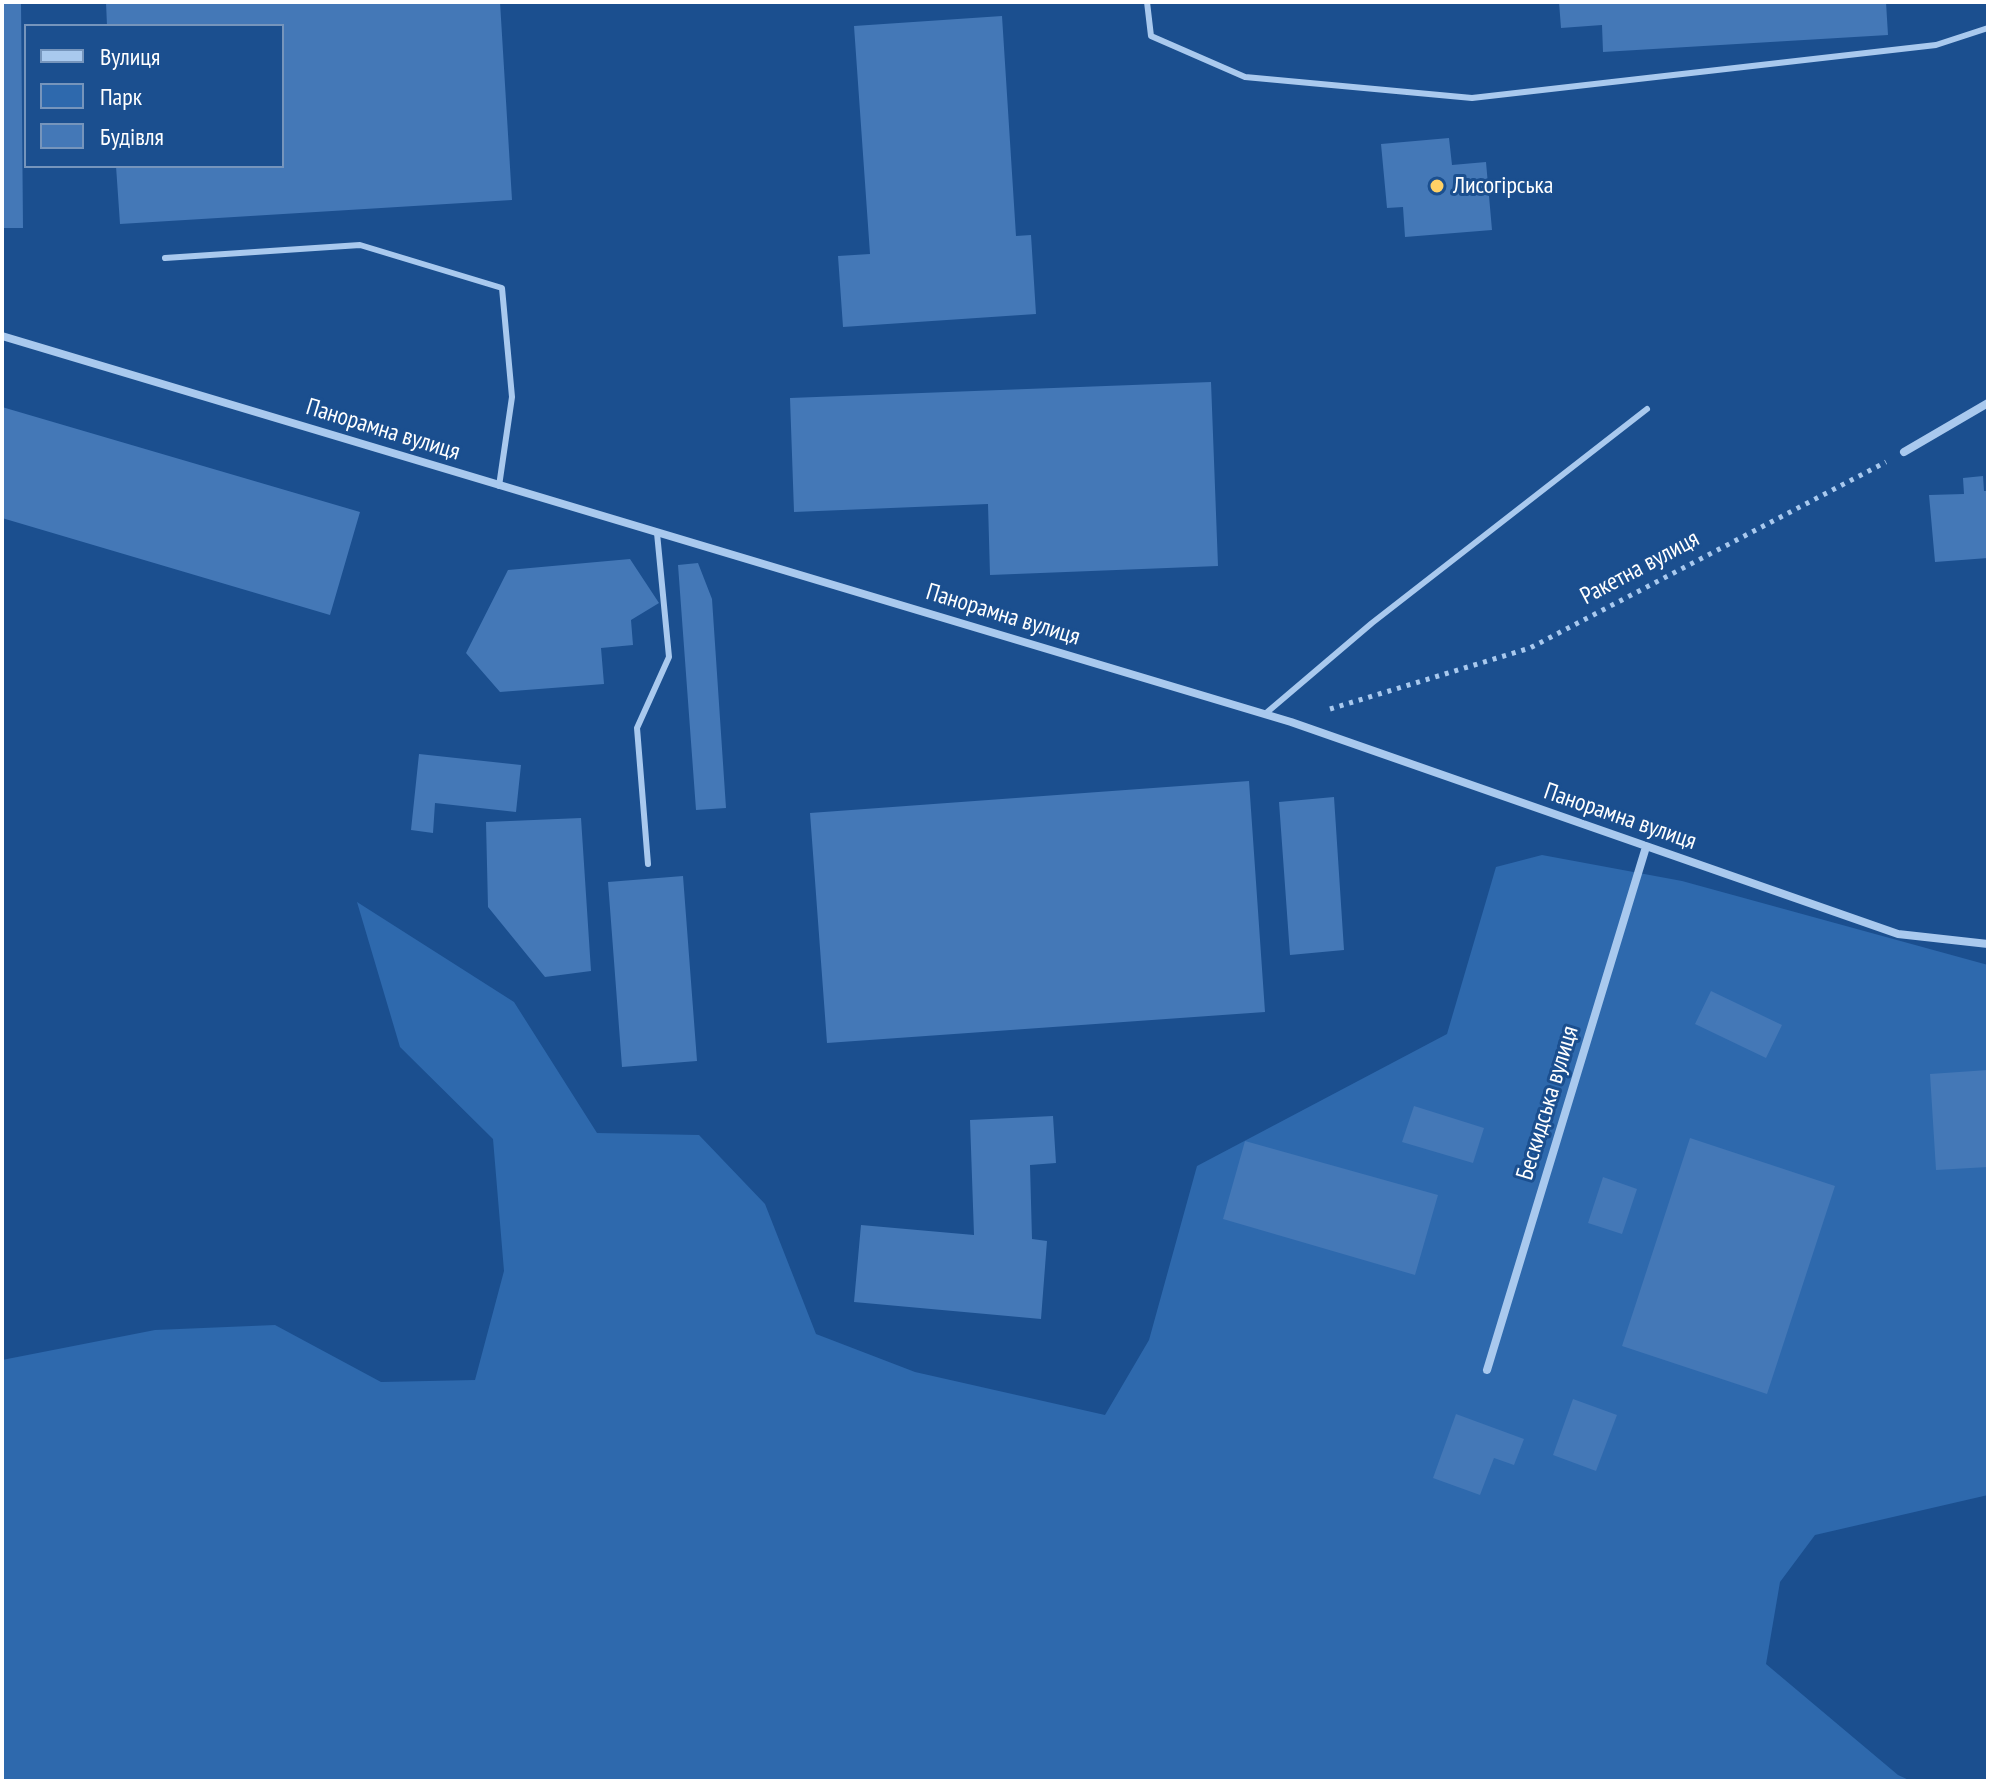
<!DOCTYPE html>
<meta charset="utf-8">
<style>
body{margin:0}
#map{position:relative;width:1990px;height:1783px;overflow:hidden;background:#1b4f8f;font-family:"PT Sans Narrow",sans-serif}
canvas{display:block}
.frame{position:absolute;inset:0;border:4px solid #fff;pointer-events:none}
.legend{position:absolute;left:24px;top:24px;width:260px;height:144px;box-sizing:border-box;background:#1b4f8f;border:2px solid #7695bc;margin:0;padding:10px 14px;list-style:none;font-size:24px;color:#fff}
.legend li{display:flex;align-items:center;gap:16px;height:40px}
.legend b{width:40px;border:2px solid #7695bc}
</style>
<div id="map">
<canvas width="1990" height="1783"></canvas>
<div class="frame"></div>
<ul class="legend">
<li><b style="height:10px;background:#a9c9ee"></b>Вулиця</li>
<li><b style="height:22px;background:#2e69ad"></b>Парк</li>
<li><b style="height:22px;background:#4478b7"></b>Будівля</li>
</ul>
</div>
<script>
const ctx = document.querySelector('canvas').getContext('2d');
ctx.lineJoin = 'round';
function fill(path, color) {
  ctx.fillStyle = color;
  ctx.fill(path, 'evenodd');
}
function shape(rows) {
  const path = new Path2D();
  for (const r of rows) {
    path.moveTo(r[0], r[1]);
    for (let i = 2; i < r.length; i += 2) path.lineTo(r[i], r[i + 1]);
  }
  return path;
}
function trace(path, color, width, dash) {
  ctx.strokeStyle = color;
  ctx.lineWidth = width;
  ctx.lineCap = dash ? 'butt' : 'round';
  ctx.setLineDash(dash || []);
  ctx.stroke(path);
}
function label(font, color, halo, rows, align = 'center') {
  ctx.font = font + ' "PT Sans Narrow",sans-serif';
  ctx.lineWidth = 6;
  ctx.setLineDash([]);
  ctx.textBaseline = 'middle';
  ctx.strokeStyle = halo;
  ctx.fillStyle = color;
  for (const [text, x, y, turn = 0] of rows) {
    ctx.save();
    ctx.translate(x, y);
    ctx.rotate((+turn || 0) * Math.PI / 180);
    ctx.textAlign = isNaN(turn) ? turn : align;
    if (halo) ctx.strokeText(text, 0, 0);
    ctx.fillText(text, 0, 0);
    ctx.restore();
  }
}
fill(shape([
 [1542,855,1682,881,1988,965,1988,1495,1815,1535,1780,1582,1766,1664,1898,1775,1911,1781,2,1781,2,1360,155,1330,275,1325,381,1382,475,1380,504,1271,493,1139,400,1047,357,902,514,1002,597,1133,699,1135,765,1204,816,1334,915,1372,1105,1415,1149,1340,1197,1166,1447,1034,1496,867]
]), '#2e69ad');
fill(shape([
 [2,2,21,2,23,228,2,228],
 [106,2,500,2,512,200,120,224,116,166,282,166,282,26,107,26],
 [1559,2,1886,2,1888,35,1603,52,1602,25,1561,28],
 [1002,16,1016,236,1031,235,1036,314,843,327,838,256,870,254,854,26],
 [1449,138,1452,165,1486,162,1492,230,1405,237,1403,207,1387,208,1381,144],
 [1211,382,1218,566,990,575,988,504,794,512,790,398],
 [2,407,360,512,330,615,2,518],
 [1983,476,1984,491,1988,491,1988,558,1935,562,1929,495,1964,494,1963,478],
 [630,559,659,603,631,620,633,645,601,648,604,684,500,692,466,653,508,570],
 [698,563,712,599,726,808,696,810,678,565],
 [419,754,521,765,516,812,435,803,433,833,411,830],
 [1249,781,1265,1012,827,1043,810,813],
 [1334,797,1344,950,1290,955,1279,802],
 [581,818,591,971,545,977,488,907,486,822],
 [683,876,697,1061,622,1067,608,882],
 [1711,991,1782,1025,1766,1058,1695,1024],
 [1988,1070,1988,1167,1936,1170,1930,1074],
 [1414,1106,1484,1128,1473,1163,1402,1142],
 [1053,1116,1056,1163,1030,1165,1032,1239,1047,1241,1041,1319,854,1302,861,1225,974,1235,970,1120],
 [1690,1138,1835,1186,1767,1394,1622,1346],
 [1245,1141,1438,1195,1415,1275,1223,1219],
 [1603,1177,1637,1189,1622,1234,1588,1223],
 [1573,1399,1617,1415,1596,1471,1553,1455],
 [1456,1414,1524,1439,1514,1465,1494,1458,1480,1495,1433,1478]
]), '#4478b7');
trace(shape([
 [1330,709,1530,648,1886,462]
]), '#a9c9ee', 5, [4, 6]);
trace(shape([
 [1147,2,1151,36,1245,77,1472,98,1936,45,1988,28],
 [165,258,360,245,502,288,512,397,499,486],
 [1265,714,1372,623,1647,409],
 [648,864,637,728,669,657,657,533]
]), '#a9c9ee', 6);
trace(shape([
 [2,336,1291,722,1898,934,1988,944],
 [1904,452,1988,403],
 [1487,1370,1646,847]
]), '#a9c9ee', 8);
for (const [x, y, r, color] of [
 [1437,186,8,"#ffd166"]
]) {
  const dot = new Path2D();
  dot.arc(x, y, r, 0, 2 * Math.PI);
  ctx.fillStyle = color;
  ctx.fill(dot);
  trace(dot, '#1b4f8f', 3);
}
label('24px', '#fff', '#1b4f8f', [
 ["Лисогірська",1453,186]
], 'left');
label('24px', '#fff', '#1b4f8f', [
 ["Панорамна вулиця",383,430,17],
 ["Ракетна вулиця",1640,568,-28],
 ["Панорамна вулиця",1003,615,17],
 ["Панорамна вулиця",1620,817,19],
 ["Бескидська вулиця",1548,1103,-73]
]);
</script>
